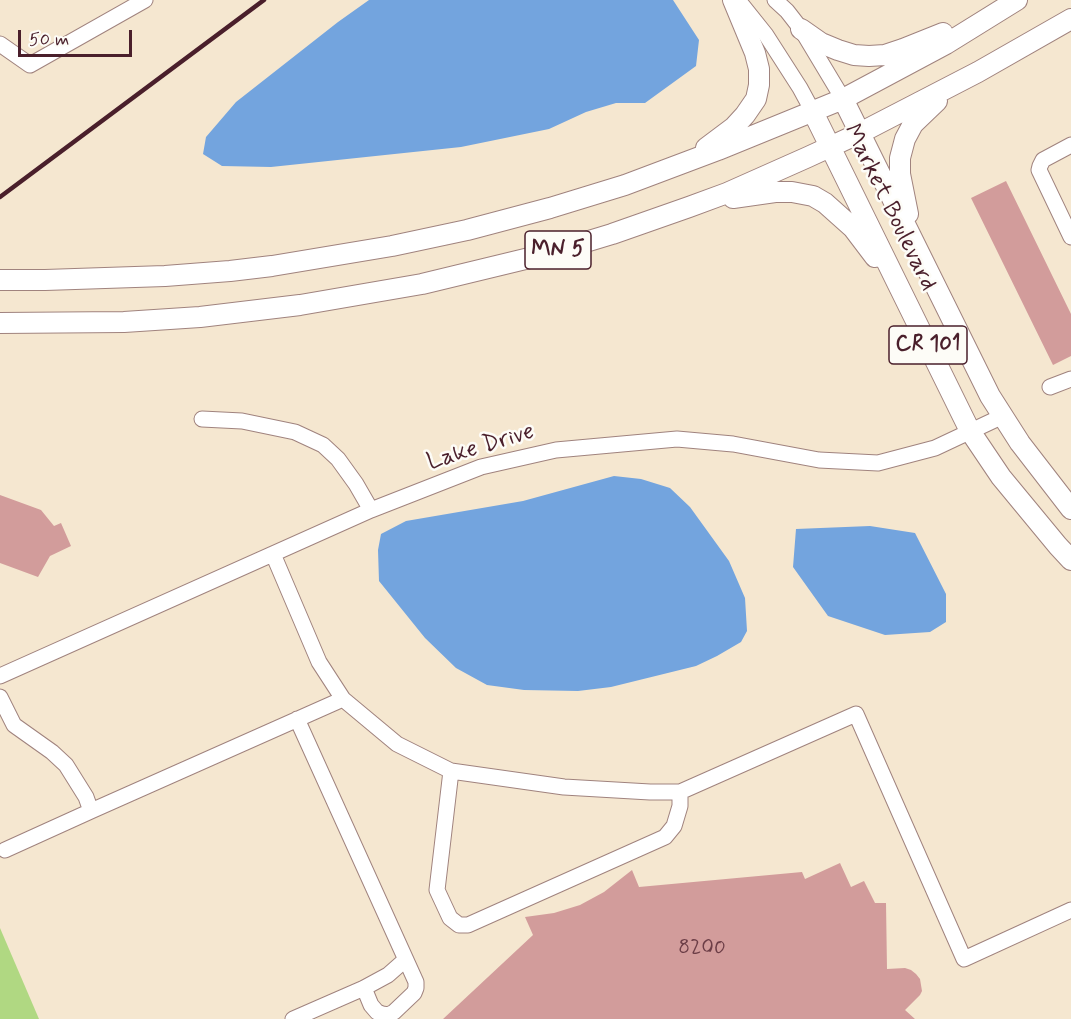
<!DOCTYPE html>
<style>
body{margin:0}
#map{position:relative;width:1071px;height:1019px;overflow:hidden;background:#f5e7d0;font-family:Mynerve,sans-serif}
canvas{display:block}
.scale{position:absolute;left:18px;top:30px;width:114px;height:27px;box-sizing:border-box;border:3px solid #4a1f2b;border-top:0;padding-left:8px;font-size:18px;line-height:21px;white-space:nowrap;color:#4a1f2b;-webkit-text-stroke:4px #fdfcf7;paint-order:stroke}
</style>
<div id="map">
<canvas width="1071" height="1019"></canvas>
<div class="scale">50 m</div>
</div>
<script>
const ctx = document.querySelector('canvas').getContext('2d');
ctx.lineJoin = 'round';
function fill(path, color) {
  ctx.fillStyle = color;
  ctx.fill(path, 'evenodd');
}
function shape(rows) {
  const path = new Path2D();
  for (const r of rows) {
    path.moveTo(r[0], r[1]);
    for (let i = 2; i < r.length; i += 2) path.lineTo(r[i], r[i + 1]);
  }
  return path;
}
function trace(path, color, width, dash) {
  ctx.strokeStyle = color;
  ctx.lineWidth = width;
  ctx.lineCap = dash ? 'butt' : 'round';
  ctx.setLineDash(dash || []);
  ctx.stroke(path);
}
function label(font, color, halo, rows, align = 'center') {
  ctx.font = font + ' Mynerve,sans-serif';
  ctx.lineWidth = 5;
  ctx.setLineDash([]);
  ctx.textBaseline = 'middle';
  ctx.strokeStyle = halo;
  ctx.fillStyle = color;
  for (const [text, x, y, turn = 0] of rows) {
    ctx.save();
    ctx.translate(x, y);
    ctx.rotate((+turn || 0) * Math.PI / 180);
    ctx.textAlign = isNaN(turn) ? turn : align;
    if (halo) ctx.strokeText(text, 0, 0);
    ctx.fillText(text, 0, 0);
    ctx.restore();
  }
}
fill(shape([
 [0,928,39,1019,0,1019]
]), '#b0d882');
fill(shape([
 [369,0,673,0,699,40,696,66,645,103,616,103,586,112,549,129,461,147,271,167,222,166,203,154,206,137,236,102,338,22],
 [614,476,641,479,670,488,690,507,729,561,745,598,747,631,741,642,717,656,696,666,611,687,578,691,524,690,487,685,456,668,425,638,379,581,378,550,381,534,406,521,523,501],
 [870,526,915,533,946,594,946,622,930,632,885,635,828,616,793,567,796,529]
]), '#73a4de');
fill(shape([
 [1006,181,1071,314,1071,356,1053,365,971,198],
 [0,495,41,510,54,526,61,523,71,546,50,556,38,577,0,563],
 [840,863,851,887,864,881,875,903,886,903,887,969,905,968,911,970,916,974,920,979,922,991,920,995,905,1010,915,1019,443,1019,533,935,525,917,554,913,580,905,604,892,632,870,639,887,802,872,805,879]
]), '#d29c9b');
const minor = shape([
 [738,0,766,35,800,88,813,112],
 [775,0,787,11,801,29,843,99],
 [0,44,30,65,145,0],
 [1071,145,1043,160,1040,166,1039,170,1071,237],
 [1050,387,1071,379],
 [202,419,242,421,295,432,323,445,338,459,356,484,371,510],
 [273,554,319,662,343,699,397,744,451,771,564,787,650,792,680,792,856,714,964,959,1071,910],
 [0,676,371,510,481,467,556,450,677,439,733,444,819,460,878,463,935,448,1003,416],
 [0,697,14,725,52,752,66,765,86,797,91,811,343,699],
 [297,719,416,982,416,988,414,993,394,1012,388,1015,382,1014,377,1012,371,1005,364,988],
 [451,771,437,890,450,918,459,925,468,925,665,837,674,826,680,806,680,792],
 [5,850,91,811],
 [293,1019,364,988,388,975,405,960]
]);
const major = shape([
 [801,29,821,43,838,50,854,55,869,56,885,55,903,49,943,33],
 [843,99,990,396,1020,443,1071,509],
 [813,112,970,431,1001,477,1058,546,1071,560],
 [706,148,734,127,745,115,756,99,759,85,759,69,755,53,733,0],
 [733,198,775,192,792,192,813,196,825,203,853,228,875,257],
 [908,214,900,174,900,158,905,139,913,124,937,101],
 [0,280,45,280,165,276,230,271,272,266,392,246,467,230,550,208,625,185,718,150,843,99,946,44,1017,0],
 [0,323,124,322,200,317,300,305,422,284,546,254,612,234,689,207,727,193,808,157,860,133,978,72,1071,19]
]);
trace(minor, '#a0837e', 17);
trace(major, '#a0837e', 22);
trace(minor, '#fff', 15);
trace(major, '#fff', 20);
trace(shape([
 [0,197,264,0]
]), '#4a1f2b', 4.5);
label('21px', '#6c3e47', null, [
 ["8200",702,949]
]);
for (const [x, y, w] of [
 [558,250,66],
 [928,345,78]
]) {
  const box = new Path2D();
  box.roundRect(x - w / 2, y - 19, w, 38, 4.5);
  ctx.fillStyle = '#fdfcf7';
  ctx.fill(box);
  trace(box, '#4a1f2b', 1.5);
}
label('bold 22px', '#4a1f2b', null, [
 ["MN 5",558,250],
 ["CR 101",928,345]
]);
label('24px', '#4a1f2b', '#fdfcf7', [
 ["Market Boulevard",889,208,64],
 ["Lake Drive",481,448,-17]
]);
</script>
